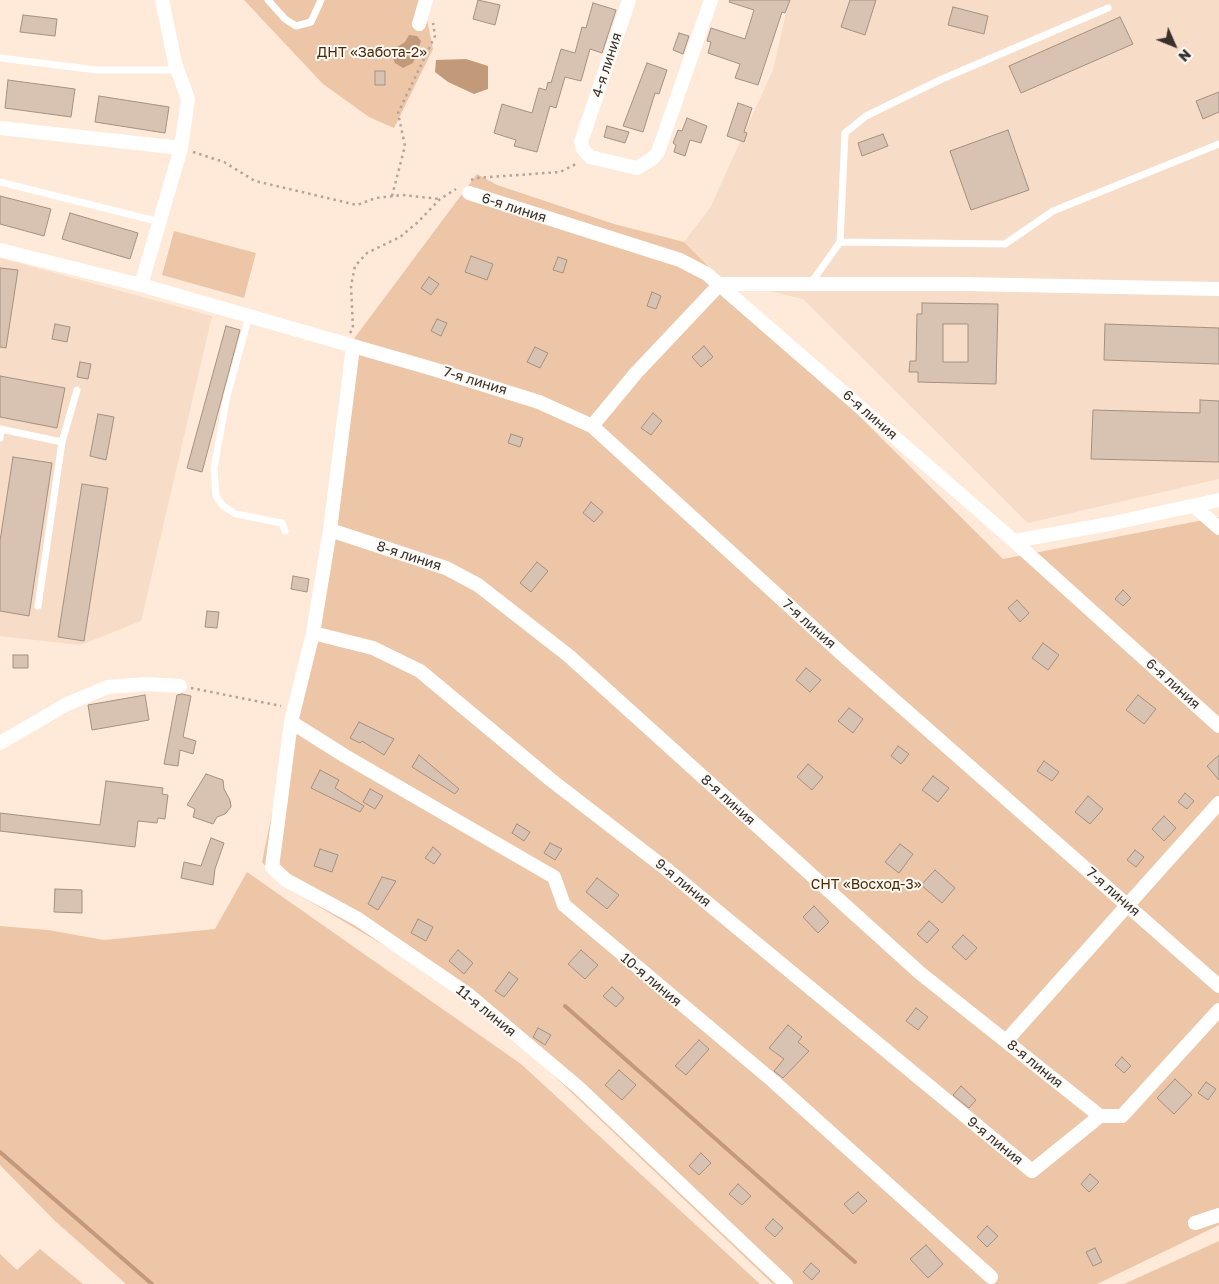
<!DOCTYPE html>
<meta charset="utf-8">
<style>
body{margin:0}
#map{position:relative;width:1219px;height:1284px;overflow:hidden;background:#ffe9d8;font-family:"Golos Text",sans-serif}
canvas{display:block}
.north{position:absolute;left:1149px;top:20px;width:50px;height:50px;-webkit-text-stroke:4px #fefaf6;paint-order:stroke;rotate:134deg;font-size:14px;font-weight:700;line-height:20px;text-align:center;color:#38302a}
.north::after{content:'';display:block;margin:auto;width:18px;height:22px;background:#38302a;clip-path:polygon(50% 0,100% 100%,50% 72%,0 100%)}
</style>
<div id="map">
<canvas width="1219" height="1284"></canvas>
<div class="north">N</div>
</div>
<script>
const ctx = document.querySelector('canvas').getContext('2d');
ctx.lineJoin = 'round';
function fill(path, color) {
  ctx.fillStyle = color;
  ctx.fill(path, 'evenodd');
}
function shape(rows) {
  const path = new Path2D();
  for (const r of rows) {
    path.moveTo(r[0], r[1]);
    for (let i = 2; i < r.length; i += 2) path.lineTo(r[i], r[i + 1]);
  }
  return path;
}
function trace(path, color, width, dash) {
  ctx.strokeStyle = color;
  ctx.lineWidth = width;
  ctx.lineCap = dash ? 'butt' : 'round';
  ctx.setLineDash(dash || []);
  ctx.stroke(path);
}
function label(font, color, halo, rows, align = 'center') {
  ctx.font = font + ' "Golos Text",sans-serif';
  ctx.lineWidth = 4;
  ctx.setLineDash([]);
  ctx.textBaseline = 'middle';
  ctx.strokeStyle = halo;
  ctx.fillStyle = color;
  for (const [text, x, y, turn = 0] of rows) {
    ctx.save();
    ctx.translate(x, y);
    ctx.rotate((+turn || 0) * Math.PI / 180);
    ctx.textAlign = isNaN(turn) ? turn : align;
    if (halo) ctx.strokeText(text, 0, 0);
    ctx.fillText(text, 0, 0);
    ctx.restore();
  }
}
fill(shape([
 [789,0,1219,0,1219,479,1028,523,803,299,723,280,684,242,710,208,773,70],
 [0,258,212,316,141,621,81,645,0,636]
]), '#f7dcc7');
fill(shape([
 [244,0,423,0,433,49,394,128,369,117,323,84],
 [477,174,497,185,614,224,684,242,1003,559,1219,517,1219,1225,1097,1284,773,1284,471,997,279,883,262,862,309,631,350,344],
 [174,231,256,253,244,298,162,275],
 [247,872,521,1064,760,1284,126,1284,54,1220,0,1165,0,926,48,930,104,940,215,929],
 [1219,1241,1219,1284,1124,1284],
 [40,1249,83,1284,0,1284,0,1254,17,1270]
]), '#edc6a7');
fill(shape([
 [409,35,417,36,421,41,413,63,403,68,395,63,393,58,397,47,405,42],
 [466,59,488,66,488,89,474,94,448,82,435,72,436,60]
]), '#c29a79');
trace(shape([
 [565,1006,855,1262],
 [0,1152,152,1284]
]), '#c29a79', 4);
const building = shape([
 [478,0,500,5,495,25,473,19,478,0],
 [730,0,790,0,785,13,782,12,758,85,735,78,740,64,708,53,711,42,707,41,711,28,745,39,754,10,729,2,730,0],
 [850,0,876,0,865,35,841,27,850,0],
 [593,3,616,10,602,53,590,49,581,81,565,77,556,108,550,106,537,152,514,146,516,140,494,133,502,104,532,113,539,88,546,90,548,82,551,83,561,49,575,53,582,27,586,28,593,3],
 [953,7,988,16,984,34,948,25,953,7],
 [23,15,57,19,55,36,20,32,23,15],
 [1120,17,1133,44,1021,93,1009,66,1120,17],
 [679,33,689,36,683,54,673,50,679,33],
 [647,63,667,70,659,94,655,93,643,132,623,126,647,63],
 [375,71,385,71,385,85,375,85,375,71],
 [8,80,75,89,71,117,5,108,8,80],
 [1219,92,1219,112,1203,119,1196,101,1219,92],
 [99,96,169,107,165,133,95,122,99,96],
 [738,103,752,108,744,132,747,133,744,142,727,136,738,103],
 [687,118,707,126,701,143,690,140,685,156,674,152,676,145,673,143,678,130,682,131,687,118],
 [607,126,629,132,625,143,604,137,607,126],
 [1008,130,1029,190,971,210,950,151,1008,130],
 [883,134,888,146,862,156,858,143,883,134],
 [0,196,51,209,44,236,0,224,0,196],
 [70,213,138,233,130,259,62,239,70,213],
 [471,256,493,264,487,280,465,272,471,256],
 [558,257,567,260,563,273,553,270,558,257],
 [0,268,18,270,6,348,0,347,0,268],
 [429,277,439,284,431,295,421,288,429,277],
 [652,292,661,296,656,309,647,306,652,292],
 [922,303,998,304,996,384,918,382,918,372,909,372,910,361,916,361,917,314,922,314,922,303],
 [943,324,968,324,968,362,943,362,943,324],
 [437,319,447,323,441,336,431,331,437,319],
 [55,324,70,327,67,342,52,339,55,324],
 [1105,324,1219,328,1219,364,1104,360,1105,324],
 [226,326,240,330,202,472,187,468,226,326],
 [704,346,713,357,701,367,692,357,704,346],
 [535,347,548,353,540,368,527,362,535,347],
 [80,362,91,364,88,379,77,377,80,362],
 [0,376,65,388,57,428,0,417,0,376],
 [1200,400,1219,401,1219,462,1091,459,1093,410,1200,413,1200,400],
 [653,413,662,421,651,435,641,428,653,413],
 [98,414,114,417,106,460,90,456,98,414],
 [511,434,523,438,520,447,508,443,511,434],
 [13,457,52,463,29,616,0,611,0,541,13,457],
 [82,484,108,488,84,641,58,637,82,484],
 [591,502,603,512,594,522,583,513,591,502],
 [537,562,548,571,531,592,520,583,537,562],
 [293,576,309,579,307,592,291,589,293,576],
 [1123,590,1131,598,1123,606,1115,599,1123,590],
 [1017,600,1029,613,1020,622,1008,608,1017,600],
 [207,611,219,612,217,628,205,627,207,611],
 [1043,643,1059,655,1048,670,1032,658,1043,643],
 [13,655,28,655,28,668,13,668,13,655],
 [806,668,821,680,810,692,796,680,806,668],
 [182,694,191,696,183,737,196,741,193,754,180,750,178,766,164,764,177,695,182,694],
 [145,695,149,720,92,730,88,705,145,695],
 [1138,695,1156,709,1144,724,1126,710,1138,695],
 [849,708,863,719,853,733,838,721,849,708],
 [359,722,394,739,384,755,362,741,360,743,350,738,359,722],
 [898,746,909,754,901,764,891,756,898,746],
 [419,755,459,789,455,794,412,767,419,755],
 [1219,755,1219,780,1207,766,1219,755],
 [1044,761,1059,772,1052,781,1037,771,1044,761],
 [808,764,823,777,812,790,797,777,808,764],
 [320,770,339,780,335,788,364,806,360,812,311,788,320,770],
 [206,774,223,780,224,789,230,800,231,807,225,814,217,817,213,824,193,817,195,809,187,805,206,774],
 [933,776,949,788,938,802,922,790,933,776],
 [106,781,163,788,162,794,168,795,165,819,158,818,157,823,138,821,135,847,0,831,0,813,100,825,106,781],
 [370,789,383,796,375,809,363,802,370,789],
 [1185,793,1194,801,1187,809,1178,802,1185,793],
 [1088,796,1103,809,1090,824,1075,812,1088,796],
 [1164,816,1176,828,1164,841,1152,829,1164,816],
 [517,824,530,832,524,841,512,833,517,824],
 [211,838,224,843,215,869,213,885,181,878,184,862,201,866,211,838],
 [550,843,562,849,555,860,544,853,550,843],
 [900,844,913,854,899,873,885,862,900,844],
 [433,847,441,854,434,864,425,858,433,847],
 [320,849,338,855,332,872,314,866,320,849],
 [1135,850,1144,857,1136,867,1127,860,1135,850],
 [935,870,955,888,942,903,921,885,935,870],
 [382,877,396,881,378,910,368,904,382,877],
 [597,878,619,895,607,909,586,892,597,878],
 [55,889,82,890,82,913,54,912,55,889],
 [814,906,829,922,818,933,803,917,814,906],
 [418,919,433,927,426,941,411,933,418,919],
 [929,921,939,930,927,943,917,934,929,921],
 [963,935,977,948,966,960,952,947,963,935],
 [458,950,473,963,464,974,449,961,458,950],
 [581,950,598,965,585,979,568,964,581,950],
 [509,972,518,979,504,997,495,991,509,972],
 [612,987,624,998,616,1007,603,996,612,987],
 [916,1008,928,1017,918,1030,906,1021,916,1008],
 [788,1025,802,1037,798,1042,809,1051,783,1078,774,1071,784,1059,769,1048,788,1025],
 [538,1028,551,1035,545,1045,533,1037,538,1028],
 [699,1040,709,1049,686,1075,675,1066,699,1040],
 [1122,1057,1131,1066,1124,1073,1115,1065,1122,1057],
 [619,1070,636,1085,622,1100,605,1085,619,1070],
 [1175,1079,1192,1095,1174,1114,1157,1098,1175,1079],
 [1206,1082,1216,1089,1208,1100,1198,1093,1206,1082],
 [961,1086,976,1100,969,1108,953,1095,961,1086],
 [701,1153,711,1163,699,1175,689,1166,701,1153],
 [1090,1174,1099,1182,1089,1192,1081,1184,1090,1174],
 [738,1184,751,1196,742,1205,729,1194,738,1184],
 [858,1192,867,1201,853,1214,844,1204,858,1192],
 [773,1219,783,1228,775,1237,765,1228,773,1219],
 [987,1226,998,1236,987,1247,977,1237,987,1226],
 [926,1245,943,1264,928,1278,910,1259,926,1245],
 [1095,1248,1102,1262,1093,1266,1086,1252,1095,1248],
 [811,1263,820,1271,812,1280,803,1272,811,1263]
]);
fill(building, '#d8c3b3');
trace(building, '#a49181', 1);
trace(shape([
 [193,152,224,162,255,181,357,205,376,198,402,195,440,199],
 [471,180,476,178,560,172,578,163],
 [392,196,405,146,398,113,435,36,433,23],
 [350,333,353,328,351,286,355,266,367,253,400,237,418,222,440,199,456,189],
 [191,688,281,706]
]), '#b5a497', 2.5, [2.5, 4]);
trace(shape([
 [268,0,285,19,296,26,311,22,321,0],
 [0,58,97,70,177,70],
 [0,182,160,222],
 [840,242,845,133,866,116,942,79,1108,8],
 [811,283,840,242,1005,244,1053,211,1219,144],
 [249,316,227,396,214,468,216,496,223,506,236,514,282,523,285,531],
 [0,429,62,442,38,606],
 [0,438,1,429],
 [62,442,77,390]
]), '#fff', 7);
trace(shape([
 [162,0,175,63,188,99,181,148],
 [629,0,581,142,583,149,590,157,637,168,652,159,658,152,711,0],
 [419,24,426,0],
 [0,128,181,148,141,285],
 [469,193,680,260,707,274,1014,541,1219,726],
 [0,250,141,285,433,369,539,402,592,426,843,655,1219,986],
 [353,347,330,530,313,633,291,722,272,867,286,880,358,919,469,995,578,1087,786,1284],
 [592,426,636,373,720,284,963,284,1219,289],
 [1194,506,1219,528],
 [330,530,446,568,478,585,569,656,920,973,1100,1116],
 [1014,541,1109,524,1219,500],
 [313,633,373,648,420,671,551,780,665,868,1032,1171,1100,1116,1122,1116,1219,1010],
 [291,722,345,756,554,877,564,905,773,1081,991,1277],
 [0,743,67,704,108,687,147,684,180,686],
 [1006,1041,1219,803],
 [1195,1223,1219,1215]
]), '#fff', 14);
label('14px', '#4e2600', '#fefaf6', [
 ["ДНТ «Забота-2»",372,53],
 ["СНТ «Восход-3»",866,885]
]);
label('14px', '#38302a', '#fefaf6', [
 ["4-я линия",607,65,-72],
 ["6-я линия",514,208,18],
 ["7-я линия",475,381,17],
 ["6-я линия",870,415,41],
 ["8-я линия",409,556,18],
 ["7-я линия",809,624,42],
 ["6-я линия",1173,684,42],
 ["8-я линия",728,800,42],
 ["9-я линия",683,883,39],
 ["7-я линия",1113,892,41],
 ["10-я линия",651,980,40],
 ["11-я линия",486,1011,39],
 ["8-я линия",1035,1064,39],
 ["9-я линия",995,1141,39]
]);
</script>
